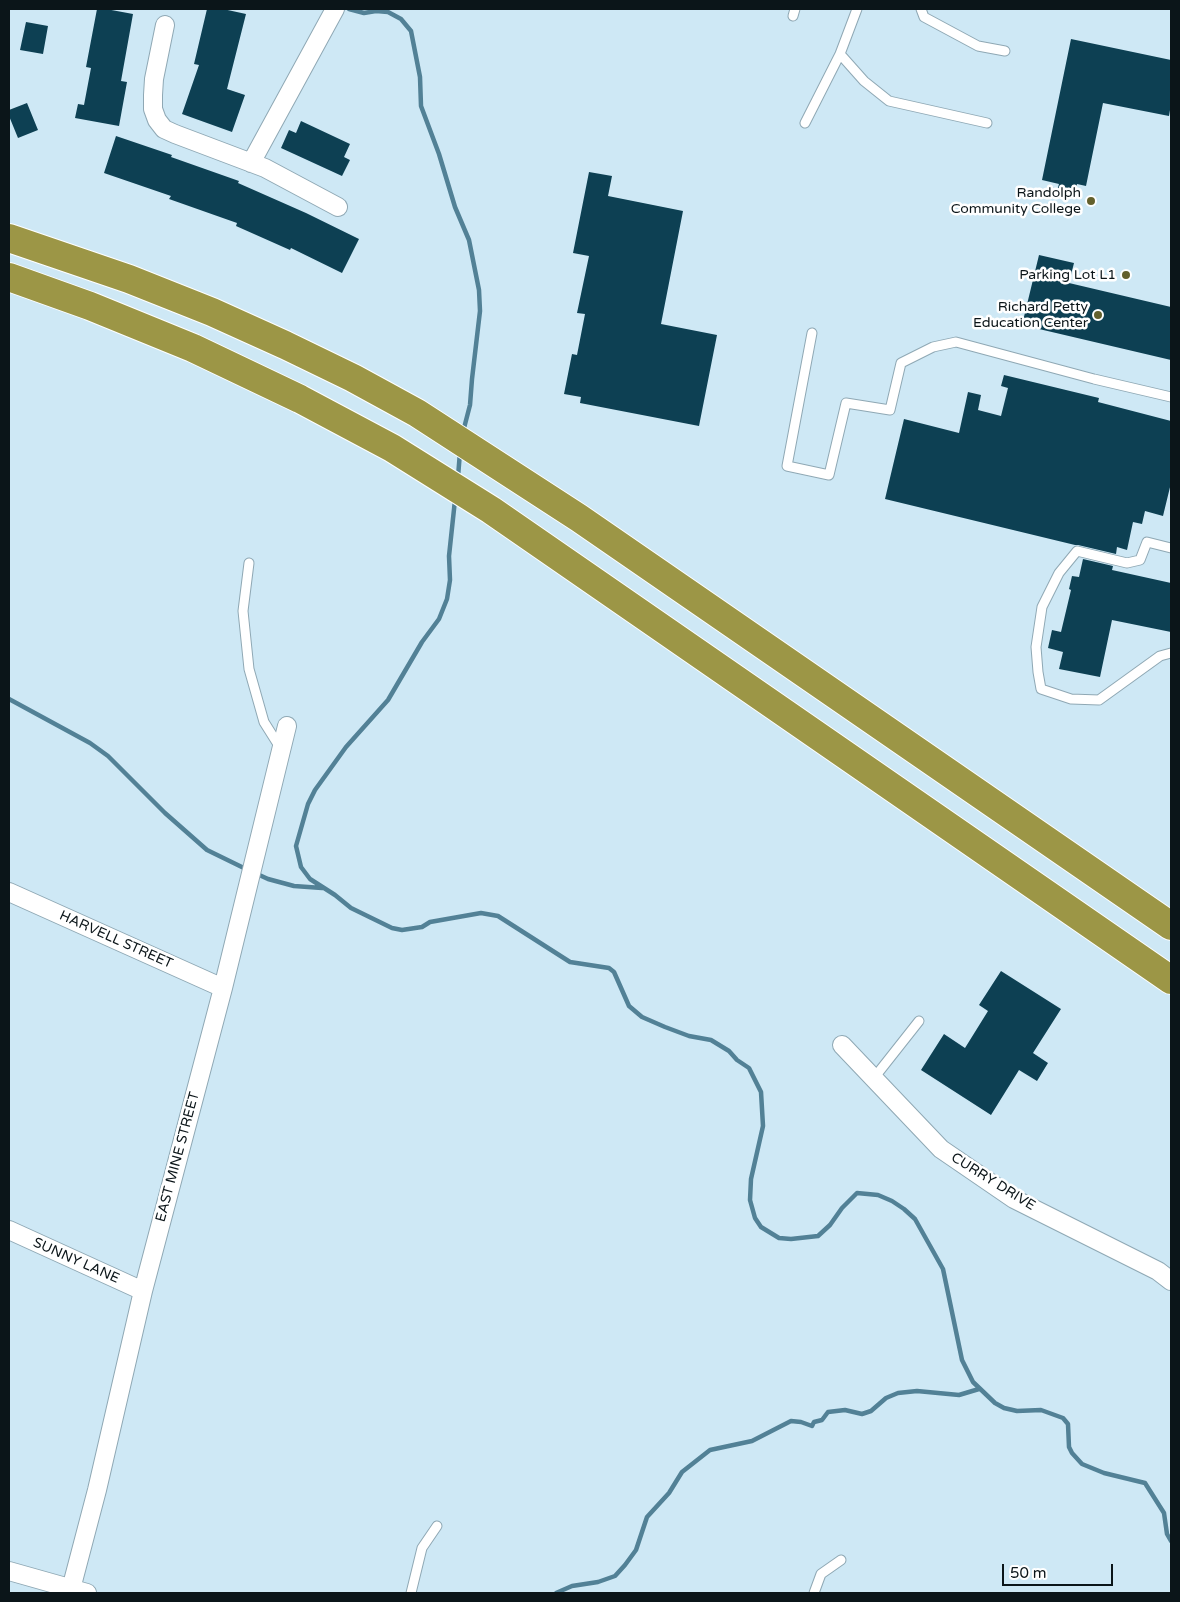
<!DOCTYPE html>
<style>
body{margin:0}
#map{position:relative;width:1180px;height:1602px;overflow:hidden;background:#cee8f5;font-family:"Varela Round",sans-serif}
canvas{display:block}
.frame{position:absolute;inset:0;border:10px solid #0b1519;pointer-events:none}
.scale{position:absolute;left:1002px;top:1564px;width:111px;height:22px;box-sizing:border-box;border:2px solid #0b1519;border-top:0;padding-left:6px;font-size:15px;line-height:18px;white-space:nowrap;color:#0b1519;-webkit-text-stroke:4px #fff;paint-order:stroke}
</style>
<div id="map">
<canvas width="1180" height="1602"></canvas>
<div class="frame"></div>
<div class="scale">50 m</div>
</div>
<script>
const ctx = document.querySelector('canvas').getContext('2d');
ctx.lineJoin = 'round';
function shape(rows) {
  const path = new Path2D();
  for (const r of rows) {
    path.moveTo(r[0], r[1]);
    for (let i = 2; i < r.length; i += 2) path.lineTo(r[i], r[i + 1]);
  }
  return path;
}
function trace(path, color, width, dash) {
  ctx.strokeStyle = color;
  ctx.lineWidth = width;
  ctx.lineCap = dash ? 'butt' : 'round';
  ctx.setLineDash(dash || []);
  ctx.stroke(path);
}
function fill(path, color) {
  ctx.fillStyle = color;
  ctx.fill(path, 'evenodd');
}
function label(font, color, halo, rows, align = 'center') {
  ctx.font = font + ' "Varela Round",sans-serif';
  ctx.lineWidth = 5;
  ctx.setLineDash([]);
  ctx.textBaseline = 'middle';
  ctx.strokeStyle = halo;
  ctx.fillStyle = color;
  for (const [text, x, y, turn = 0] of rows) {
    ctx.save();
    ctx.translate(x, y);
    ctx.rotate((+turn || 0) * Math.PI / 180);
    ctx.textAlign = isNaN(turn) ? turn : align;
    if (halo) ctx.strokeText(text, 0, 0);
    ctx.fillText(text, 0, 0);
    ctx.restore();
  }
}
trace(shape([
 [349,9,364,13,376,11,388,12,401,19,411,31,420,77,421,106,439,154,455,207,469,240,479,290,480,311,472,379,470,405,463,432],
 [458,477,460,452],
 [455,500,449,556,450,580,447,599,439,619,422,642,388,700,346,747,315,790,308,804,296,846,301,867,310,879,335,895,351,908,392,928,402,930,422,927,430,922,481,913,498,916,570,962,609,968,614,972,629,1006,642,1017,665,1027,689,1036,711,1040,729,1051,737,1060,749,1068,761,1092,763,1126,751,1179,750,1200,755,1218,761,1227,779,1238,791,1239,818,1236,830,1225,842,1208,857,1193,878,1195,892,1201,904,1209,915,1219,943,1269,962,1360,973,1382,995,1403,1004,1408,1017,1411,1041,1410,1063,1418,1068,1424,1069,1447,1072,1453,1082,1464,1104,1473,1145,1483,1164,1513,1167,1534,1171,1541],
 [9,699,90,743,108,756,165,813,207,850,248,870],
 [255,873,268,879,294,886,322,888],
 [556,1593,572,1586,598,1582,615,1576,625,1565,636,1550,647,1517,669,1493,682,1472,710,1450,752,1441,791,1421,801,1422,812,1426,814,1422,822,1420,828,1412,845,1410,862,1414,871,1411,886,1398,898,1393,917,1391,959,1395,979,1389]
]), '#528196', 4.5);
fill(shape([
 [97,9,106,9,133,14,121,81,127,82,119,126,75,118,78,104,84,105,91,68,86,67],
 [207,9,223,9,246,14,227,89,245,95,232,132,182,114,199,65,194,64],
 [26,22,48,26,43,54,20,50],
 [1071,39,1171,60,1171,104,1169,116,1103,103,1086,186,1077,184,1075,195,1057,191,1059,184,1042,180],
 [27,103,38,130,18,138,9,116,9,110],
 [301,121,350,144,344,157,350,160,342,176,281,148,289,130,296,133],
 [116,136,172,155,171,157,239,181,238,183,306,213,359,239,342,273,291,248,290,250,236,226,237,223,169,199,171,196,104,173],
 [589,172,612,176,608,196,683,211,661,324,717,335,699,426,580,403,581,397,564,394,572,354,577,355,585,314,577,313,589,256,573,253],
 [1039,255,1074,263,1069,283,1171,307,1171,360,1022,325],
 [1004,375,1099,398,1098,402,1171,421,1171,483,1163,516,1145,511,1142,524,1133,522,1127,550,1117,547,1116,554,1078,545,1075,545,885,499,904,419,959,433,968,392,981,395,978,410,1001,416,1008,388,1001,386],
 [1083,559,1113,566,1112,570,1171,583,1171,632,1112,620,1100,677,1059,669,1063,652,1048,648,1052,630,1061,632,1071,590,1069,589,1072,576,1079,577],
 [1001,971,1061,1009,1033,1053,1048,1063,1037,1081,1019,1070,991,1115,921,1070,944,1034,965,1048,988,1011,979,1005]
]), '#0d4053');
const lane = shape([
 [921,9,924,17,978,46,1005,51],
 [793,16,795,9],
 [840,54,864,81,889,101,987,123],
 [805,123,840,54,857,9],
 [812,333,787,466,829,475,846,403,890,410,901,363,933,347,956,342,1094,379,1171,397],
 [1171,548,1147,542,1140,560,1127,563,1077,551,1059,573,1042,607,1036,647,1038,672,1041,689,1071,699,1099,700,1160,656,1171,653],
 [249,563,243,611,249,669,264,722,281,749],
 [874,1078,919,1021],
 [411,1593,422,1548,437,1526],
 [814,1593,821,1574,841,1560]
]);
const street = shape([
 [165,25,154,79,153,95,153,109,157,120,164,129,175,134,265,168,338,207],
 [251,163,335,9],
 [9,892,223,988],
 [842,1045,941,1149,1014,1199,1158,1271,1171,1281],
 [9,1230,143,1291],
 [9,1571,87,1593],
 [71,1589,97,1490,143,1291,223,988,287,726]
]);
const highway = shape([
 [9,238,129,279,212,312,285,345,353,378,417,413,579,518,1171,926],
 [9,277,90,306,193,348,300,399,392,448,491,510,1171,980]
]);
trace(lane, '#8fa8b4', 11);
trace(street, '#8fa8b4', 20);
trace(highway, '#fff', 30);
trace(lane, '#fff', 9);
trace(street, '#fff', 18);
trace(highway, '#9c9646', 28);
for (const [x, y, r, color] of [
 [1091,201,5,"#63602c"],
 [1126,275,5,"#63602c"],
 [1098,315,5,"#63602c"]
]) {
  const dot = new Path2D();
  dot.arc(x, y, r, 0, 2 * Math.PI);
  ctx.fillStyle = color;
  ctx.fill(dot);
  trace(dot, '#fff', 2);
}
label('14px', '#0b1519', '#fff', [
 ["Randolph",1081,193],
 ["Community College",1081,209],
 ["Parking Lot L1",1116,275],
 ["Richard Petty",1088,307],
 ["Education Center",1088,323]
], 'right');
label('14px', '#0b1519', '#fff', [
 ["HARVELL STREET",116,940,24],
 ["EAST MINE STREET",178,1157,-75],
 ["CURRY DRIVE",993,1182,32],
 ["SUNNY LANE",76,1261,24]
]);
</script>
